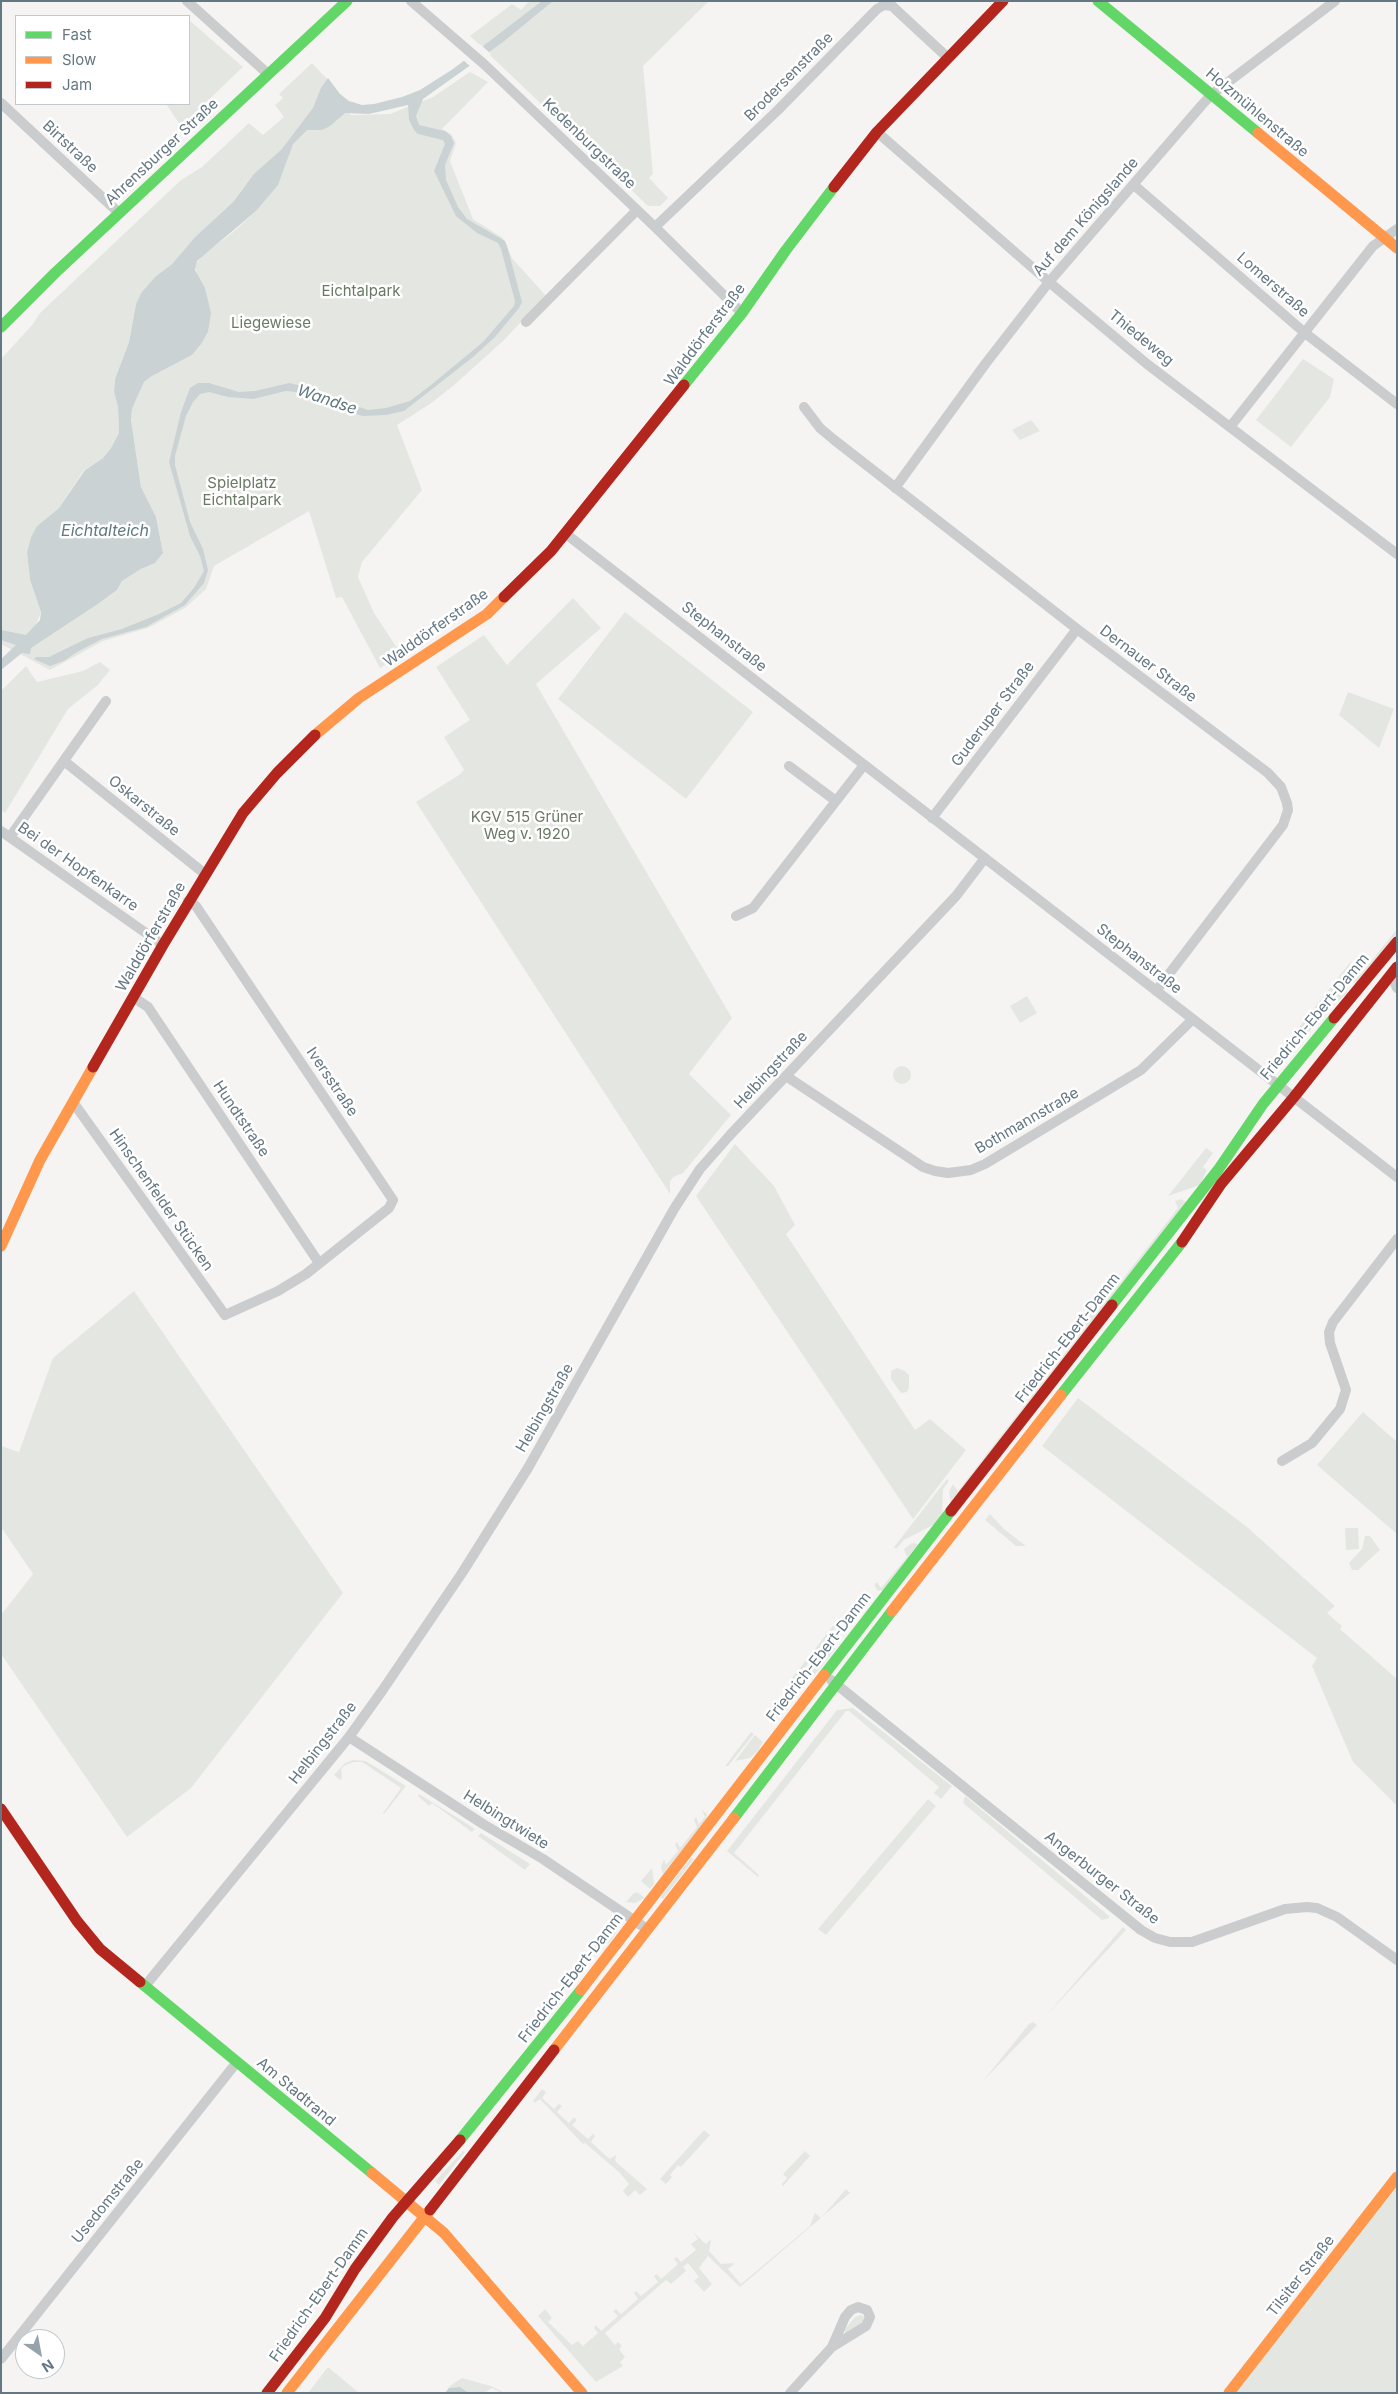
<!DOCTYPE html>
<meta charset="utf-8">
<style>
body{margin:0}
#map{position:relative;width:1398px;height:2394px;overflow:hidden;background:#f5f4f3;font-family:Inter,sans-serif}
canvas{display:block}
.frame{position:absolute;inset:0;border:2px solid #657783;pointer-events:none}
.legend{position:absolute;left:15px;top:15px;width:175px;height:90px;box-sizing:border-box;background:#fff;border:1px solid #c1c9cd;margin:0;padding:6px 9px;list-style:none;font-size:15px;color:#657783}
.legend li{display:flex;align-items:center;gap:10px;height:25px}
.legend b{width:25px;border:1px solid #c1c9cd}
.north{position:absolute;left:15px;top:2329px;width:50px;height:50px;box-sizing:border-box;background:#fff;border:1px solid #c1c9cd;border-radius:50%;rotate:147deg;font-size:14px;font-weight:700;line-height:20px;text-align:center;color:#657783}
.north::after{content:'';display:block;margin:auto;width:18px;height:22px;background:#97a3aa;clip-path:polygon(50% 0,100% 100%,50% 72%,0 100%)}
</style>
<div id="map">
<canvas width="1398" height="2394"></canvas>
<div class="frame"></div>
<ul class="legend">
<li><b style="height:6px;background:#63d668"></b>Fast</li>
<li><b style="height:6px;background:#ff974d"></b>Slow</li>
<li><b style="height:6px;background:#b3261e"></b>Jam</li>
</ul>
<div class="north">N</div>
</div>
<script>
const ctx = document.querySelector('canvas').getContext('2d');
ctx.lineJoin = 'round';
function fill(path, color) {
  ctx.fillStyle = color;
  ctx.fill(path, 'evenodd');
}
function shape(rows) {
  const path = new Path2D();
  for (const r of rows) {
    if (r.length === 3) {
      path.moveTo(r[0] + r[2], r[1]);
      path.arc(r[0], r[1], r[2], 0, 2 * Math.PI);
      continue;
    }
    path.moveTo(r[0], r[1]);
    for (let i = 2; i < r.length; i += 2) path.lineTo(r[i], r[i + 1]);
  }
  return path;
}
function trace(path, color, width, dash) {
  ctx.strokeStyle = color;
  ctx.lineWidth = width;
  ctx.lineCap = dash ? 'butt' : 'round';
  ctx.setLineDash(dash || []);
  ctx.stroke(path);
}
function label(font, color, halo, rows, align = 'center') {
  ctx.font = font + ' Inter,sans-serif';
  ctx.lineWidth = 5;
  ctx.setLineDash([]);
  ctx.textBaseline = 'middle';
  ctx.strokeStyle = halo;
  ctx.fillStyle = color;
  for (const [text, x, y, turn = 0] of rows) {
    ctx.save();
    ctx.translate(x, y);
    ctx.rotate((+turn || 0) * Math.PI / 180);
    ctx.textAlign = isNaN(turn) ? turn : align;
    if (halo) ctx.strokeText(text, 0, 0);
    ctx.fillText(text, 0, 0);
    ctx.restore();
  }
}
fill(shape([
 [529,1,709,1,643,66,653,174,649,178,668,198,660,206,648,206,470,36,512,4,521,10],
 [189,20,243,67,181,126,166,104,189,104],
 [312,63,327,79,351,115,390,114,433,97,470,72,488,82,442,129,451,134,456,143,450,161,473,219,503,238,512,258,546,296,503,341,453,386,430,404,397,425,422,490,362,562,358,577,374,613,401,654,380,668,342,597,336,598,309,511,214,566,206,589,185,608,148,628,103,641,50,670,1,644,1,359,33,324,39,314,181,180,202,167,249,123,263,135,284,117,275,105,283,98,279,94],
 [282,149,256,211,232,233,202,256,195,265,197,275,205,288,210,313,208,332,202,343,192,355,152,376,144,382,132,409,131,420,141,487,156,517,163,553,155,563,141,569,122,581,117,590,98,604,40,642,35,627,41,612,30,580,27,552,31,537,37,526,59,508,84,470,103,458,111,448,119,433,118,407,114,392,115,379,129,342,136,304,141,293,155,277,172,264,195,237,233,202,243,188],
 [1303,359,1334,379,1330,397,1291,447,1256,420],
 [1031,420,1040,431,1020,440,1012,430],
 [573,598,601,628,536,684,732,1018,689,1074,731,1115,683,1173,673,1177,670,1182,670,1194,416,802,459,775,464,770,444,737,470,720,436,667,484,635,507,665],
 [625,612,753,712,686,799,558,699],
 [100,662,110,670,98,685,68,709,5,813,1,810,2,690,26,666,37,682,83,671],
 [1348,692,1394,709,1379,748,1339,715],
 [1397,929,1397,935,1355,985,1353,977,1357,969,1360,975],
 [1352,960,1347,972,1347,993,1326,1012,1291,1053,1285,1045],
 [1027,996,1037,1013,1020,1023,1010,1006],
 [902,1075,9],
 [735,1144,774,1186,795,1225,786,1234,915,1430,930,1419,966,1450,913,1519,696,1196],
 [1206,1148,1213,1153,1203,1167,1207,1170,1200,1185,1168,1196],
 [1181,1199,1186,1202,951,1504,949,1492,953,1484,958,1491,1082,1331,1080,1322,1094,1304,1097,1312,1178,1208,1175,1201],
 [134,1291,343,1593,191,1788,127,1837,1,1654,1,1615,33,1574,1,1527,1,1446,19,1452,53,1358],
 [897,1368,905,1371,909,1375,909,1387,907,1392,901,1393,891,1379,891,1371],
 [1078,1398,1247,1527,1335,1606,1327,1613,1342,1626,1340,1629,1397,1679,1397,1806,1353,1762,1312,1666,1317,1658,1042,1446],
 [1363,1412,1397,1442,1397,1534,1317,1465],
 [947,1479,949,1481,943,1489,942,1516,935,1524,904,1540,896,1549,894,1547],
 [990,1514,1004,1529,1026,1546,1016,1546,985,1520],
 [1345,1528,1358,1528,1359,1549,1346,1550],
 [1365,1536,1370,1536,1380,1550,1358,1570,1352,1570,1349,1563,1362,1549],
 [912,1543,918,1544,883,1590,878,1591,874,1585,877,1582,881,1588,907,1557,904,1549],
 [840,1617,837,1626,795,1680,792,1678],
 [836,1629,836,1648,819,1670,803,1686,796,1681],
 [853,1708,952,1786,941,1799,934,1793,939,1787,849,1711,846,1711,734,1853,759,1875,758,1877,727,1851,837,1710],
 [751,1732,754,1734,728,1766,725,1766],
 [755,1735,763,1742,757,1752,750,1758,735,1761],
 [353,1760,366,1761,406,1786,384,1814,383,1813,401,1788,362,1762,353,1762,344,1766,341,1769,342,1778,340,1780,334,1775,345,1763],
 [419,1794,461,1820,475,1829,472,1832,432,1803,429,1806,418,1796],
 [965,1796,1109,1916,1109,1918,1102,1920,963,1803],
 [928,1799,936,1806,826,1935,818,1929],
 [702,1810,707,1814,706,1820,663,1874,661,1867,664,1859,666,1865,678,1851,675,1844,677,1842,680,1848,697,1827,694,1820,696,1817,699,1824,705,1817],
 [481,1833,530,1864,525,1870,478,1836],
 [691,1858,694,1859,663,1899,660,1897],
 [652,1868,654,1884,650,1889,641,1881],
 [637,1892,645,1898,635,1903,626,1902,633,1894],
 [614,1918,617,1931,610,1942,601,1947,589,1951,597,1940,602,1942,612,1936,615,1930,612,1920],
 [1123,1927,1126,1930,1045,2017],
 [1033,2022,1037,2025,983,2081,1029,2024],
 [542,2089,546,2092,542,2098,554,2109,559,2104,562,2106,557,2112,569,2123,574,2117,577,2120,572,2125,588,2139,593,2134,595,2136,591,2142,604,2154,610,2159,616,2155,615,2161,647,2189,640,2195,635,2190,628,2197,623,2191,629,2184,620,2173,585,2143,583,2144,540,2099,535,2103,533,2101],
 [704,2130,710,2135,681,2167,678,2165,670,2175,672,2177,666,2184,660,2179],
 [463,2151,465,2152,439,2185,435,2181],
 [805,2151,810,2156,783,2186,782,2184,787,2178,783,2174],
 [1397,2187,1397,2393,1236,2393],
 [846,2189,850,2193,740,2287,708,2256,699,2268,712,2284,704,2292,694,2281,699,2277,688,2263,683,2267,686,2271,671,2284,666,2280,605,2333,615,2345,618,2342,622,2346,619,2349,625,2357,620,2362,623,2366,596,2382,538,2316,545,2309,552,2318,548,2322,572,2345,578,2341,583,2346,598,2333,594,2328,596,2325,601,2331,618,2316,613,2311,616,2309,621,2314,638,2299,634,2293,636,2291,641,2296,658,2282,654,2276,657,2274,661,2279,678,2264,674,2259,677,2257,681,2262,696,2250,691,2244,698,2239,693,2232,706,2244,711,2239,709,2251,721,2264,732,2263,734,2264,728,2269,741,2284,810,2226,815,2213,821,2218],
 [861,2315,864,2317,863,2322,845,2334,845,2329,855,2317],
 [328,2367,359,2393,308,2393],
 [462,2378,491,2386,501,2391,502,2393,492,2388,484,2393,469,2393,460,2387,449,2388,445,2393,450,2386]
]), '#e4e7e1');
fill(shape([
 [542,1,553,1,503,42,423,99,416,116,419,125,445,131,451,136,454,143,445,165,446,180,458,207,467,219,505,241,507,246,522,302,519,308,495,337,473,357,404,411,386,415,362,416,296,392,286,391,253,399,228,397,209,392,200,394,193,402,186,416,175,456,175,465,190,522,203,549,208,570,204,583,185,605,146,627,102,639,77,652,64,661,50,666,34,659,36,657,49,657,88,638,122,629,159,614,181,603,194,588,204,571,200,556,190,536,169,462,181,412,190,388,198,383,209,383,239,392,255,391,289,383,307,387,332,398,368,410,386,408,410,401,431,385,483,342,514,306,515,301,501,249,498,243,477,233,456,216,434,171,445,144,443,140,418,134,414,130,409,120,408,105,369,114,345,113,330,126,322,130,307,130,293,144,278,185,256,211,197,261,195,270,205,288,211,313,208,332,202,343,192,355,152,376,144,382,132,409,131,420,141,487,156,517,163,553,155,563,141,569,122,581,117,590,98,604,31,648,30,654,22,653,1,670,1,659,16,645,1,640,1,630,26,635,40,620,41,612,30,580,27,552,31,537,37,526,59,508,85,470,103,458,111,448,119,433,118,407,114,392,115,379,129,342,136,304,141,293,155,277,172,264,195,237,233,202,254,174,282,149,313,108,321,88,328,78,340,94,349,101,362,105,374,104,402,97,420,90,453,69],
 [460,2387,469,2393,445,2393,449,2388]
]), '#cad2d4');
fill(shape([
 [480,44,491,54,472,68,461,58]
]), '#f5f4f3');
trace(shape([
 [187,1,268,74],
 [411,1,485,65,655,227,742,313],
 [1,103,119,213],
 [877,132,1049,282,1147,364,1397,554],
 [1134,185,1305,333,1397,404],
 [655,227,778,110,877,9,884,5,892,6,947,57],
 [526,322,637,210],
 [804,407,820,428,833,439,1077,629,1268,773,1281,787,1287,803,1288,810,1283,825,1156,991],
 [1230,427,1373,246,1397,229],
 [895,488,986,363,1049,282,1201,106,1211,95,1335,1],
 [566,534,1397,1177],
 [64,761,205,874],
 [789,766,836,801],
 [932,818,1077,629],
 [1,831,163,945],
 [10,837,106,701],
 [736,916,753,908,864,765],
 [1391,974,1397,988],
 [133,997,148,1007,319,1263],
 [786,1076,923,1167,935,1171,948,1173,971,1170,985,1164,1141,1070,1193,1019],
 [73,1102,225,1315,278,1291,306,1274,389,1208,393,1200,196,906,188,901],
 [1282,1461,1312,1443,1340,1409,1346,1390,1330,1343,1329,1332,1333,1322,1397,1239],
 [831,1680,1141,1930,1155,1938,1170,1942,1192,1942,1285,1909,1307,1907,1317,1908,1337,1917,1397,1960],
 [349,1737,483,1824,543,1859,647,1929],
 [145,1986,349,1737,382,1691,462,1573,528,1468,674,1209,700,1169,731,1134,956,896,985,858],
 [1,2359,237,2062],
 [790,2393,832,2347,845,2317,851,2310,858,2307,867,2310,870,2317,866,2326,832,2347]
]), '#cacccd', 10);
trace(shape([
 [1098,1,1258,133],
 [1,327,55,273,347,1],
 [684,385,742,313,786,250,834,187],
 [1112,1305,1218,1170,1263,1104,1334,1018],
 [1061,1395,1182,1242],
 [824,1675,951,1511],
 [734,1818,892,1611],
 [140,1982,372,2173],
 [460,2140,581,1990]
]), '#63d668', 11);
trace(shape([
 [1258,133,1397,248],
 [315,735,359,698,487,614,504,597],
 [1,1246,40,1160,93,1067],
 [892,1611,1061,1395],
 [581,1990,824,1675],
 [554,2050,734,1818],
 [372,2173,444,2233,582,2393],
 [287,2393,430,2210],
 [1229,2393,1397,2177]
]), '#ff974d', 11);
trace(shape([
 [834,187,877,132,1003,1],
 [504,597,551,551,684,385],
 [1334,1018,1397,942],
 [93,1067,163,945,243,813,277,773,315,735],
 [1182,1242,1221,1184,1294,1097,1397,967],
 [951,1511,1112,1305],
 [1,1809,77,1921,100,1949,140,1982],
 [430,2210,554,2050],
 [267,2393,325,2318,355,2269,393,2217,460,2140]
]), '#b3261e', 11);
label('15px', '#657783', '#fff', [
 ["Brodersenstraße",789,77,-45],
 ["Holzmühlenstraße",1257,113,40],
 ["Kedenburgstraße",589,144,44],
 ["Birtstraße",70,147,43],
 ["Ahrensburger Straße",162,152,-43],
 ["Auf dem Königslande",1086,217,-49],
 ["Lomerstraße",1273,285,41],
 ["Walddörferstraße",705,335,-53],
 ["Thiedeweg",1141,338,39],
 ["Walddörferstraße",436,628,-35],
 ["Stephanstraße",724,637,38],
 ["Dernauer Straße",1148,664,37],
 ["Guderuper Straße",993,714,-53],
 ["Oskarstraße",144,806,39],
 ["Bei der Hopfenkarre",78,867,35],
 ["Walddörferstraße",151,937,-60],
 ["Stephanstraße",1139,959,38],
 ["Friedrich-Ebert-Damm",1315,1017,-50],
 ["Helbingstraße",771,1070,-47],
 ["Iversstraße",332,1082,56],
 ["Hundtstraße",241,1119,56],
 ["Bothmannstraße",1027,1121,-30],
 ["Hinschenfelder Stücken",161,1200,55],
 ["Friedrich-Ebert-Damm",1068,1338,-52],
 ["Helbingstraße",545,1408,-60],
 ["Friedrich-Ebert-Damm",819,1657,-52],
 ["Helbingstraße",323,1743,-52],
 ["Helbingtwiete",506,1820,32],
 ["Angerburger Straße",1102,1878,38],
 ["Friedrich-Ebert-Damm",571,1978,-52],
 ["Am Stadtrand",296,2092,40],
 ["Usedomstraße",108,2201,-51],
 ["Tilsiter Straße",1301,2276,-52],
 ["Friedrich-Ebert-Damm",319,2295,-55]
]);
label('15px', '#697a64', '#fff', [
 ["Eichtalpark",361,291],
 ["Liegewiese",271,323],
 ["Spielplatz",242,483],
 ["Eichtalpark",242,500],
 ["KGV 515 Grüner",527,817],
 ["Weg v. 1920",527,834]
]);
label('italic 16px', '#61787f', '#fff', [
 ["Wandse",327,400,19],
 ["Eichtalteich",105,531]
]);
</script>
